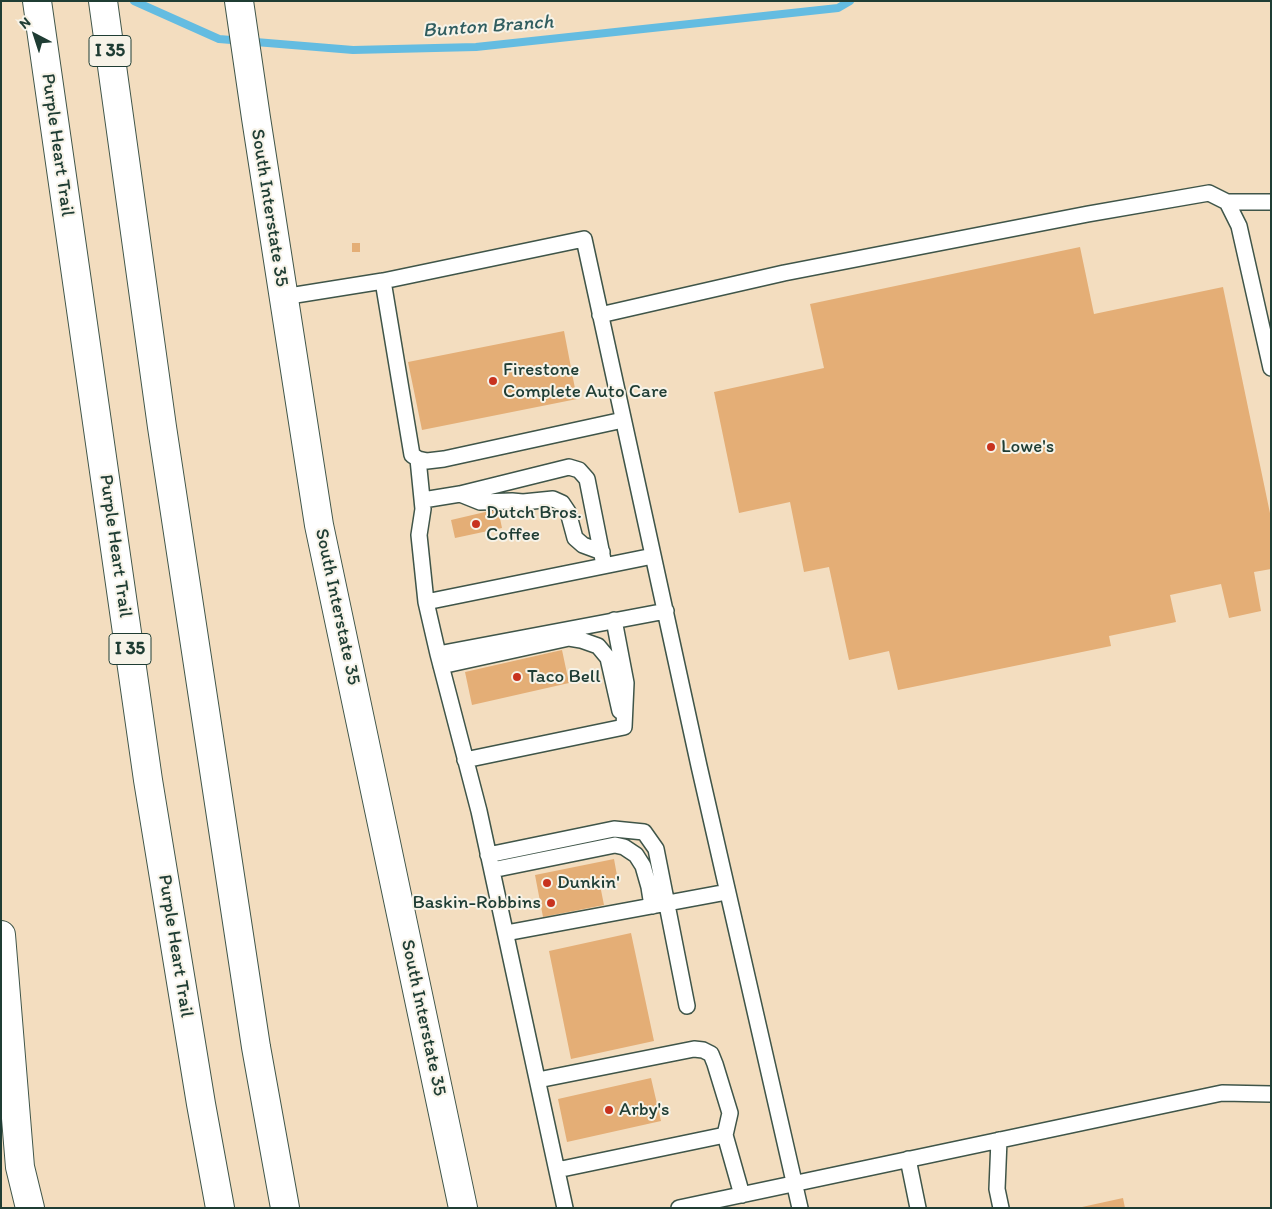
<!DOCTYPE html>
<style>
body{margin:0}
#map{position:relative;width:1272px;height:1209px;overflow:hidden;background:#f3ddbf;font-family:Itim,sans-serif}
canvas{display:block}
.frame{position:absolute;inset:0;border:2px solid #1f3d34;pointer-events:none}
.north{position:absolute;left:10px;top:10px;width:50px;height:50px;-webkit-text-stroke:4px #f7f3e8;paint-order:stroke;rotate:320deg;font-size:14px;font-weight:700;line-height:20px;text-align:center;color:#1f3d34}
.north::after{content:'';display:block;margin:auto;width:18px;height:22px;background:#1f3d34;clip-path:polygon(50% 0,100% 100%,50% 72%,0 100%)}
</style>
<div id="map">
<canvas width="1272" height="1209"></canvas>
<div class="frame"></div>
<div class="north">N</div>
</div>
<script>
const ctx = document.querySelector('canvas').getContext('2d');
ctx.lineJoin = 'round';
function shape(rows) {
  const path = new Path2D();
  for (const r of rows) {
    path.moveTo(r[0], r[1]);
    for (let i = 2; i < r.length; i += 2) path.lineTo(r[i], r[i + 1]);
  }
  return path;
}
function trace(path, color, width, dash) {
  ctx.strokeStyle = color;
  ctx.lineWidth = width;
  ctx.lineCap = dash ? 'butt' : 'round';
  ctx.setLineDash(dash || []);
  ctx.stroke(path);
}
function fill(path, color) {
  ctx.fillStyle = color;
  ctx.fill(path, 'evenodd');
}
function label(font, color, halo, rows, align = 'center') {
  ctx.font = font + ' Itim,sans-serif';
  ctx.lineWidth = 4;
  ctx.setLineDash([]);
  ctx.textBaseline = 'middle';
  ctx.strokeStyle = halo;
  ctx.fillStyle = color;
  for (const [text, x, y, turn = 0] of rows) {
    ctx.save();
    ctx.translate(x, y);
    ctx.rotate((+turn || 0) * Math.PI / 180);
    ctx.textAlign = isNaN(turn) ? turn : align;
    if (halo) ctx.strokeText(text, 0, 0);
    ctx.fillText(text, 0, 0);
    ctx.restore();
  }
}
trace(shape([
 [134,1,219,39,353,50,476,47,838,8,850,1]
]), '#64bce1', 8);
fill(shape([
 [352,243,360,243,360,252,352,252],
 [1080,247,1094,314,1223,287,1271,518,1271,569,1254,572,1261,611,1229,618,1221,584,1170,595,1176,622,1109,636,1111,646,898,690,889,651,849,660,829,567,804,572,790,502,739,513,714,392,824,368,810,304],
 [564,331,577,399,422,430,408,362],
 [498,509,502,528,455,538,451,520],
 [562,650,569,683,472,705,465,672],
 [614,859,618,881,600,885,604,905,543,917,535,875],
 [631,933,654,1041,571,1059,549,951],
 [651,1078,661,1121,567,1142,558,1099],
 [1123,1198,1125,1208,1082,1208,1082,1207]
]), '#e4ae76');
const service = shape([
 [1227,202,1271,202],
 [383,281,412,455,418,459,427,461,444,459,623,420],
 [283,297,383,281,584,239,699,766,800,1208],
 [600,315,784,273,1088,214,1209,193,1227,202,1239,226,1271,368],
 [418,459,423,509,419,535,426,602],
 [460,494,480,502,512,501,523,502,553,499,562,503,568,512,575,538,583,545,602,552],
 [423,500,460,494,569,467,579,470,587,479,604,565],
 [438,654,426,602,653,556],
 [441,666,569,638,581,640,598,646,608,658,620,711],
 [465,760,624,727,626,683,614,620],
 [488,855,614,829,644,832,656,849,687,1006],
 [492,870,615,845,624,847,636,855,643,866,649,887,652,906],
 [506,933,727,892],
 [538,1080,694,1049,703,1050,711,1054,715,1064,730,1113,725,1135],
 [999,1140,997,1189,1001,1208],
 [908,1159,918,1208],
 [557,1170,725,1135,742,1195],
 [565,1208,479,811,438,654,666,611],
 [679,1208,1222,1093,1271,1094]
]);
const secondary = shape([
 [239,1,256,118,319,525,463,1208],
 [1,935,20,1167,30,1208]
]);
const motorway = shape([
 [37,1,148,780,201,1104,220,1208],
 [103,1,162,427,256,1047,285,1208]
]);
trace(service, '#3f5549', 18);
trace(secondary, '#3f5549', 30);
trace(motorway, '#3f5549', 30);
trace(service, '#fff', 15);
trace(secondary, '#fff', 28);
trace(motorway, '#fff', 28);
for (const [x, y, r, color] of [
 [493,381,5,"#c8321e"],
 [991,447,5,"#c8321e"],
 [476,524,5,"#c8321e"],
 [517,677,5,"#c8321e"],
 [547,883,5,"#c8321e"],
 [551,903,5,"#c8321e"],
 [609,1110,5,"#c8321e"]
]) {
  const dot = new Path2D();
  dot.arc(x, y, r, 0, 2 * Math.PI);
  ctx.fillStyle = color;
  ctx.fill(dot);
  trace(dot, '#f7f3e8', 2);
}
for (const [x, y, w] of [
 [110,51,42],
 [130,649,42]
]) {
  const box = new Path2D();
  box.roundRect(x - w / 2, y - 15.5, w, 31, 4);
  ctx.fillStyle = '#f7f3e8';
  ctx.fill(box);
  trace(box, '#1f3d34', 1);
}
label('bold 18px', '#1f3d34', null, [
 ["I 35",110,51],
 ["I 35",130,649]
]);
label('19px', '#1f3d34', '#f7f3e8', [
 ["Purple Heart Trail",57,145,82],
 ["South Interstate 35",269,208,81],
 ["Purple Heart Trail",115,546,82],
 ["South Interstate 35",337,607,78],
 ["Purple Heart Trail",175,946,81],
 ["South Interstate 35",423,1018,78]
]);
label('19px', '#1f3d34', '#f7f3e8', [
 ["Firestone",503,370],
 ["Complete Auto Care",503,392],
 ["Lowe's",1001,447],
 ["Dutch Bros.",486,513],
 ["Coffee",486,535],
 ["Taco Bell",527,677],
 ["Dunkin'",557,883],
 ["Baskin-Robbins",541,903,"right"],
 ["Arby's",619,1110]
], 'left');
label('italic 20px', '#305d5f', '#f7f3e8', [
 ["Bunton Branch",488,27,-4]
]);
</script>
